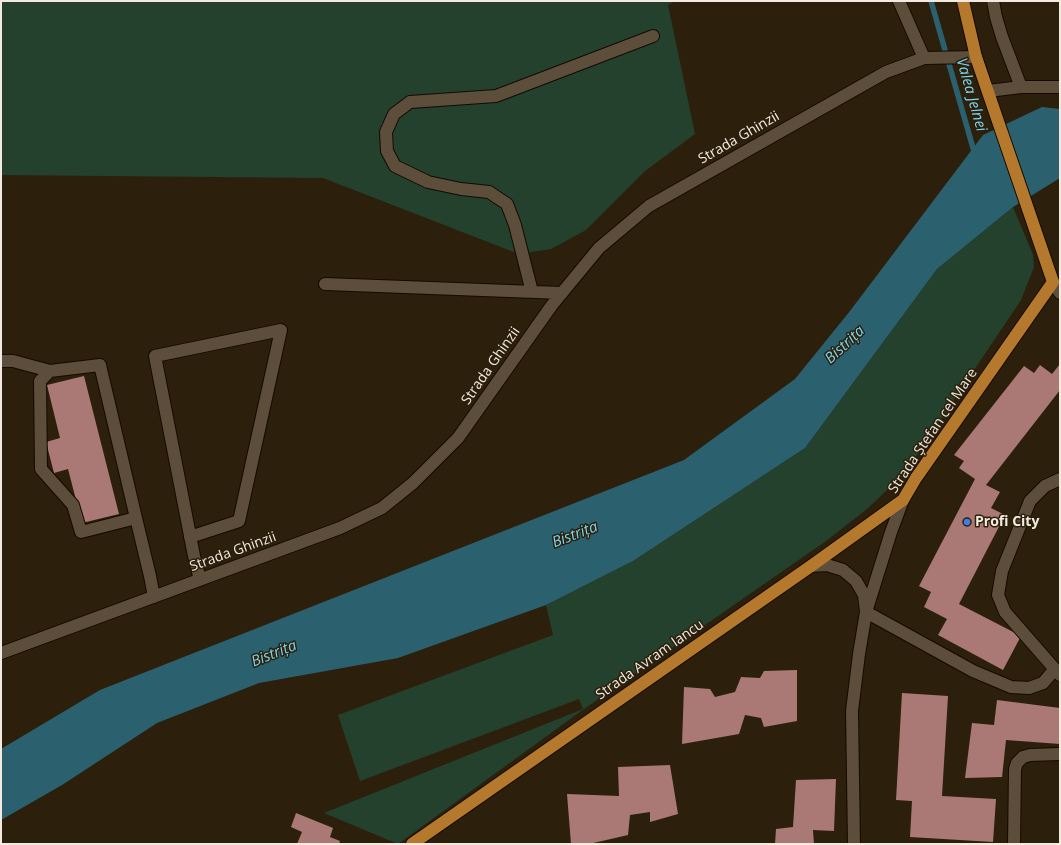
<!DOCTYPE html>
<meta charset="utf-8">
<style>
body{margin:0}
#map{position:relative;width:1061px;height:845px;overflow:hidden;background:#2c200d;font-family:"Open Sans",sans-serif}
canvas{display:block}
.frame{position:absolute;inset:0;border:2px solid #f4ebe0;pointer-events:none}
</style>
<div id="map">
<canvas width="1061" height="845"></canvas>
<div class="frame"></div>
</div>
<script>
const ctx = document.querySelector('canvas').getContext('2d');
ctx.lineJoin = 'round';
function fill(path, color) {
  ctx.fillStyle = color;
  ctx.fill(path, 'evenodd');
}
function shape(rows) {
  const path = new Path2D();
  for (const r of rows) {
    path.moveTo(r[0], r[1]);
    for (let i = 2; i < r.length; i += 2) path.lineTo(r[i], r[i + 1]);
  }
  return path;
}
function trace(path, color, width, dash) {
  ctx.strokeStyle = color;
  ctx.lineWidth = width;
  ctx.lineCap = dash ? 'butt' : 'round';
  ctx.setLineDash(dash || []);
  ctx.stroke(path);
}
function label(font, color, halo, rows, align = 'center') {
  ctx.font = font + ' "Open Sans",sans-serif';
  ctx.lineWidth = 3;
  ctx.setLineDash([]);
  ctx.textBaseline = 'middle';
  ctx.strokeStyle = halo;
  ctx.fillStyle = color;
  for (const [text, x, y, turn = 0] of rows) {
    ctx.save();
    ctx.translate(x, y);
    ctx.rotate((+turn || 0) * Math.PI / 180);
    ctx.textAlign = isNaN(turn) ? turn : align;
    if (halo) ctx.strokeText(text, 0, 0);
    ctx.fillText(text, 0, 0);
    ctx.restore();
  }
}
fill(shape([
 [1,1,675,1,668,5,695,134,645,171,586,230,551,249,519,254,323,178,1,175],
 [1013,207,1033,255,1034,267,1021,300,905,473,867,509,826,541,584,709,398,844,324,813,583,709,579,699,360,781,338,715,553,635,546,605,633,561,805,448,937,269]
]), '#24412d');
fill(shape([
 [1042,107,1060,109,1060,178,1013,207,937,269,805,448,633,561,546,605,398,658,259,683,157,723,62,785,1,820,1,749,100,690,684,460,795,379,850,311,983,135]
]), '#2b616f');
trace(shape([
 [931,1,975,155]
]), '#2b616f', 5.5);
fill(shape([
 [1060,364,1060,390,986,485,1000,492,991,508,1005,515,959,604,1021,636,1003,670,938,635,947,619,924,607,931,592,919,586,975,479,959,468,964,461,954,455,1024,366,1034,373,1040,365,1052,374],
 [84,376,119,514,82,523,68,469,54,473,46,442,60,438,47,385],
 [797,670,797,721,764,727,761,718,745,715,739,734,682,744,684,687,710,689,715,697,735,692,741,677,760,678,764,671],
 [902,693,948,696,942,796,996,799,993,842,910,837,912,801,896,800],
 [997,700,1060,708,1060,744,1006,740,1002,777,965,778,972,723,994,725],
 [670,765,678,814,650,822,650,812,630,815,628,835,589,844,571,844,567,794,619,796,618,767],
 [836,779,834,831,813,830,814,844,775,844,776,829,793,827,796,780],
 [296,813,333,828,330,837,340,841,339,844,297,844,302,832,291,827]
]), '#aa7975');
const minor = shape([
 [899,1,924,58],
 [993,1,996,17,1002,37,1021,87],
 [988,91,1021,87,1060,87],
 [1053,282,1060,293],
 [325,284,562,293],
 [532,292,515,225,507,204,489,192,461,189,428,182,395,166,387,151,386,132,394,114,410,102,496,96,653,36],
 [1,361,13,361,50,371],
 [136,518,81,532,73,505,41,469,40,381,50,371,100,365,136,518,150,576,154,597],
 [190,537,239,521,281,330,155,356,194,556,200,580],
 [811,566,827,565,843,570,856,581,864,595,866,612,973,671,1011,687,1029,688,1043,683,1055,669],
 [1,653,340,528,382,508,413,483,458,438,552,305,599,248,649,206,886,72,924,58,976,57],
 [1060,675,1005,612,998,595,1002,571,1030,501,1045,486,1060,479],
 [854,844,852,711,859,654,866,612,891,532,903,500],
 [1014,844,1015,769,1017,763,1023,757,1030,755,1060,754]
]);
const major = shape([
 [412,844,811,566,903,500,916,478,1053,282,976,57,963,1]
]);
trace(minor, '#140900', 14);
trace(major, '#140900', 14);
trace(minor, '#5c4e3a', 12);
trace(major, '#b5792d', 12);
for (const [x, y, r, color] of [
 [967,522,4,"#3f7fe0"]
]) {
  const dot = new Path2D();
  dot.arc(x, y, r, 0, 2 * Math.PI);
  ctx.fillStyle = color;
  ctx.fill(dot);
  trace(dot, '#2c200d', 1.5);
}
label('14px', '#f4ebe0', '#2c200d', [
 ["Strada Ghinzii",739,138,-30],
 ["Strada Ghinzii",491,366,-55],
 ["Strada Ștefan cel Mare",933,431,-56],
 ["Strada Ghinzii",233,552,-20],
 ["Strada Avram Iancu",650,660,-35]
]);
label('bold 14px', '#f4ebe0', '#2c200d', [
 ["Profi City",975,522]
], 'left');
label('italic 15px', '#7ed6ee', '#2c200d', [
 ["Valea Jelnei",971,95,74],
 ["Bistrița",845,345,-43],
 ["Bistrița",575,535,-21],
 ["Bistrița",274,654,-22]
]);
</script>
